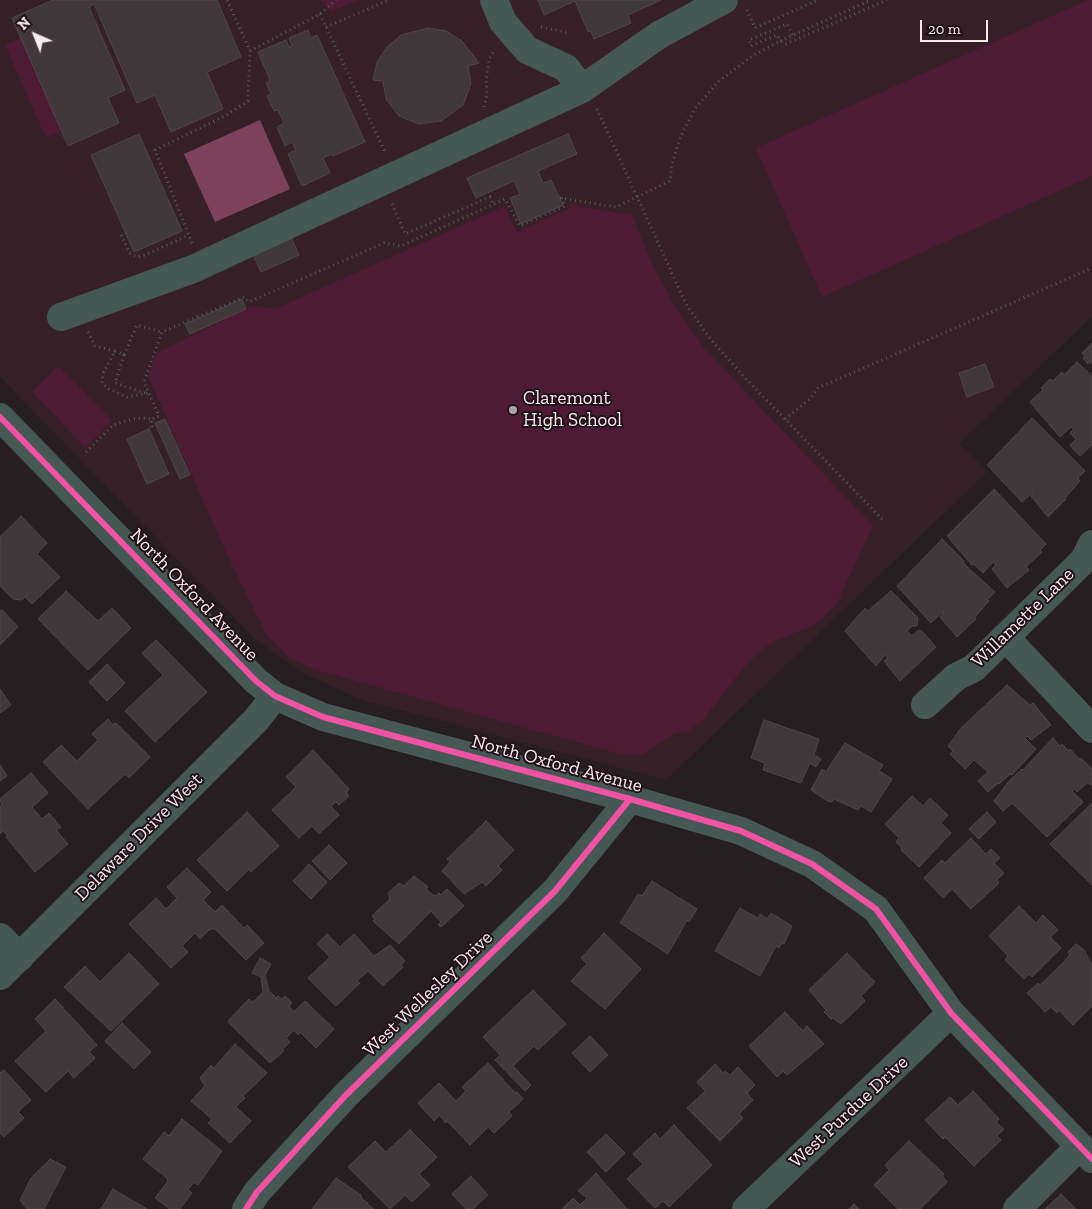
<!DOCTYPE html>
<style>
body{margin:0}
#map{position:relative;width:1092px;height:1209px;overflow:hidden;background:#271e22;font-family:"Zilla Slab",serif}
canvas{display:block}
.north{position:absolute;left:10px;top:10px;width:50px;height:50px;-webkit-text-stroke:4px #211118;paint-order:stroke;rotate:316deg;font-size:14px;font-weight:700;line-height:20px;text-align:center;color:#f7eaef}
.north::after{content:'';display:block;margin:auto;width:18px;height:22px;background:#f7eaef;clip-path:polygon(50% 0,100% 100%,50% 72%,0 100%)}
.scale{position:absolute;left:920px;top:20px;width:68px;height:22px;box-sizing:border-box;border:2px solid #f7eaef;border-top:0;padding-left:6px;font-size:15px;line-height:18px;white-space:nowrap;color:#f7eaef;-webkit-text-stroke:4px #211118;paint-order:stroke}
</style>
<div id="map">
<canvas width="1092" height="1209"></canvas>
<div class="north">N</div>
<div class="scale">20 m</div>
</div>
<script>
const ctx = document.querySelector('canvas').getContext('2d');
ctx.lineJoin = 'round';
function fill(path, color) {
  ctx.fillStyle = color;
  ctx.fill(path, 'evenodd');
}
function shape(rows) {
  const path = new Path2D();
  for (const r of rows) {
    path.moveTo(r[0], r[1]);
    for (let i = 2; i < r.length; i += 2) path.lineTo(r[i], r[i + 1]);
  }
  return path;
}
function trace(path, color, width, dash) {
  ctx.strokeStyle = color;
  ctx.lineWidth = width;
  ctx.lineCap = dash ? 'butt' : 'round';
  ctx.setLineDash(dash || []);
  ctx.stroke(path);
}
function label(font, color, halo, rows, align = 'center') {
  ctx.font = font + ' "Zilla Slab",serif';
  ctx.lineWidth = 4;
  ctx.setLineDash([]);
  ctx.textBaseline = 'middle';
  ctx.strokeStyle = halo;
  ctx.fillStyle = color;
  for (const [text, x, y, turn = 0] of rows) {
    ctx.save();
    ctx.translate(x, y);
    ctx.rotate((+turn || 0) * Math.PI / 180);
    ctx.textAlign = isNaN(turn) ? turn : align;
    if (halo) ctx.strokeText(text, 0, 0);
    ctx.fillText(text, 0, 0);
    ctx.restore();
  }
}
fill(shape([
 [0,0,1092,0,1092,317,959,443,987,472,666,780,362,700,303,673,255,639,0,377]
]), '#352028');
fill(shape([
 [321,0,360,0,332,11],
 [1088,0,1092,0,1092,176,822,297,756,148],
 [21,38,62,131,46,138,5,45],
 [569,204,626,214,631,213,652,264,677,310,703,347,873,526,836,605,819,621,805,629,774,641,759,652,742,669,704,719,690,730,674,734,643,754,623,755,313,669,286,655,265,632,225,550,148,376,157,353,252,306,275,309,505,206,517,232,570,208],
 [59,366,112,421,85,448,32,391]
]), '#4f1a33');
fill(shape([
 [260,120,290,189,215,222,184,154]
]), '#7e415b');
const building = shape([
 [53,0,217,0,241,57,207,72,223,109,171,132,155,95,137,103,94,4,89,7,125,90,108,98,119,123,68,146,12,18,53,0],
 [538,0,661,0,628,15,631,23,594,39,591,31,588,32,575,1,544,15,538,0],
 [428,28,446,31,462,41,479,63,468,66,471,84,463,105,441,121,419,124,399,116,386,99,383,81,373,80,377,62,387,47,401,35,428,28],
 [308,30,311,38,317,35,365,142,333,156,332,154,323,158,330,173,302,186,288,154,296,150,292,142,285,146,277,127,284,123,278,110,274,111,267,96,271,94,266,83,270,80,258,52,286,40,289,47,292,46,289,38,308,30],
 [139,134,182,231,134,252,91,155,139,134],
 [568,134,577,154,538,171,543,183,551,180,563,205,521,224,510,198,520,194,514,181,476,198,467,178,568,134],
 [291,237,299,255,261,272,253,254,291,237],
 [242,299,246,309,190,334,185,324,242,299],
 [1092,343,1092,365,1091,361,1088,364,1083,358,1085,356,1082,353,1092,343],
 [1077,362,1092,376,1092,445,1080,456,1070,445,1076,439,1070,433,1074,429,1071,427,1060,437,1030,402,1043,390,1041,388,1050,379,1053,381,1062,372,1064,375,1077,362],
 [985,364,994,387,967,397,959,373,985,364],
 [1032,418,1085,471,1078,478,1080,481,1065,498,1066,499,1048,517,1031,496,1033,492,1022,502,987,465,1032,418],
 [165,419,190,475,180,479,155,423,165,419],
 [149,429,169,474,147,484,127,439,149,429],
 [994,489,1046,544,1040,550,1042,552,1026,567,1029,570,1007,588,992,569,996,565,993,562,983,573,974,564,972,565,947,536,994,489],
 [21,516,47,543,37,554,60,577,32,604,26,598,27,595,22,600,13,599,0,586,0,537,21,516],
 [942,539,964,561,963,562,966,566,995,592,987,600,989,601,974,618,976,619,957,637,940,617,944,613,943,612,931,623,897,586,942,539],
 [66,591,98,621,112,608,131,628,88,670,38,619,66,591],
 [891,591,918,618,917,626,912,626,907,631,912,636,919,630,922,631,936,647,900,681,884,661,888,658,885,655,876,666,845,631,865,608,868,611,891,591],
 [2,610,18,627,0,645,0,611,2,610],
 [156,640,207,692,155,742,125,711,163,675,142,653,156,640],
 [107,664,125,683,107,701,89,682,107,664],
 [1007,685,1030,705,1033,703,1051,725,1031,740,1027,736,1025,738,1036,749,1012,775,1010,774,999,784,998,783,988,792,978,781,988,772,974,760,965,769,950,754,953,751,948,746,961,728,1007,685],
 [0,689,11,705,0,713,0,689],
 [108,719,113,725,116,723,150,757,129,778,125,774,88,809,43,762,61,745,77,761,98,740,92,734,108,719],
 [764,720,819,739,814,755,821,759,816,767,810,763,801,783,763,770,765,763,751,758,764,720],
 [1053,738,1060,746,1062,744,1069,751,1070,749,1079,759,1081,758,1092,769,1092,783,1090,785,1088,782,1077,792,1074,789,1072,791,1083,802,1047,837,1012,803,1003,811,994,801,1009,781,1022,769,1023,770,1053,738],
 [845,743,883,765,879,771,892,779,871,812,861,806,858,810,834,799,832,802,828,801,811,790,822,769,826,772,845,743],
 [313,750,349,789,346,793,349,796,339,805,336,802,331,806,339,815,319,834,312,826,299,838,272,810,296,787,286,777,313,750],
 [0,765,7,776,0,781,0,765],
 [31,773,48,793,32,807,42,819,49,813,61,827,56,830,68,844,35,872,6,837,8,836,3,831,0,834,0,806,2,805,0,799,31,773],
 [912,796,923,806,930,798,948,815,941,823,951,833,919,867,901,850,902,848,896,842,899,838,885,824,912,796],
 [1092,803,1092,885,1050,844,1092,803],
 [247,812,279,846,251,872,249,869,227,891,197,860,247,812],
 [987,812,996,822,979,839,969,829,987,812],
 [486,821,514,850,498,866,502,870,486,886,482,882,464,894,442,871,450,862,447,859,486,821],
 [971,838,986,854,991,849,1000,858,994,863,1004,873,997,880,999,883,971,909,952,889,943,898,924,878,942,860,945,863,971,838],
 [329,845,347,863,330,880,312,861,329,845],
 [309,864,327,882,311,899,293,881,309,864],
 [187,868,211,892,203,900,215,912,222,905,244,928,247,925,264,943,246,960,215,929,210,929,200,939,195,933,182,946,188,952,171,968,129,924,156,898,166,909,177,898,167,887,187,868],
 [414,876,428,887,426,889,433,895,436,896,439,893,441,895,447,889,464,906,441,927,438,925,441,922,431,911,399,944,373,921,375,919,372,916,390,899,388,893,399,883,404,886,414,876],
 [652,881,697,909,689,922,687,920,668,954,620,923,638,894,642,896,652,881],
 [1019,906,1036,923,1043,915,1058,930,1050,937,1061,948,1032,977,1029,974,1024,979,1005,960,1008,956,989,936,1019,906],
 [740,908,758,918,760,914,767,919,771,913,792,926,784,944,782,943,779,948,776,946,760,976,715,951,740,908],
 [604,933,641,969,605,1009,571,981,587,964,581,958,604,933],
 [327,934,340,947,354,934,374,956,390,945,405,961,401,965,403,967,383,986,368,971,357,981,360,983,336,1006,308,978,330,957,317,944,327,934],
 [1076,944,1084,950,1092,965,1092,1006,1073,1025,1059,1010,1057,1013,1051,1007,1045,1012,1027,993,1038,983,1040,985,1063,963,1070,954,1068,952,1076,944],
 [129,953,159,984,111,1031,64,987,85,966,100,982,129,953],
 [847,953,875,982,861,996,865,1001,841,1024,833,1018,831,1019,824,1012,826,1010,809,990,847,953],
 [260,958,271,964,265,975,269,991,276,998,278,996,282,999,285,996,292,1003,289,1006,294,1012,305,1001,334,1029,316,1048,300,1032,298,1035,294,1030,286,1038,290,1042,282,1050,284,1051,270,1063,229,1023,228,1021,249,999,253,1002,263,992,261,977,252,973,260,958],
 [533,990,566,1024,538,1050,534,1046,513,1066,531,1085,525,1091,495,1060,500,1055,483,1037,533,990],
 [55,999,97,1045,89,1052,95,1058,74,1078,68,1071,46,1092,15,1061,46,1031,35,1019,55,999],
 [785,1012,803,1031,807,1026,824,1044,787,1075,783,1071,777,1077,749,1046,785,1012],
 [122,1023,151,1052,134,1069,105,1041,122,1023],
 [590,1036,608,1055,590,1072,572,1053,590,1036],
 [235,1044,267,1073,243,1096,245,1098,236,1107,251,1121,230,1143,208,1123,212,1119,191,1101,205,1086,200,1078,211,1065,214,1068,235,1044],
 [488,1063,515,1093,517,1092,523,1099,509,1112,512,1116,494,1133,488,1127,470,1145,447,1121,446,1123,439,1115,434,1121,418,1103,439,1083,456,1101,466,1091,462,1087,488,1063],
 [715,1064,723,1073,725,1071,730,1075,738,1067,755,1085,747,1093,753,1100,739,1114,743,1118,720,1141,687,1108,705,1091,697,1082,715,1064],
 [4,1070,31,1100,18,1112,24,1118,4,1137,0,1133,0,1073,4,1070],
 [973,1091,999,1119,996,1122,1004,1129,997,1136,1001,1140,974,1166,945,1137,943,1139,925,1120,950,1097,958,1105,973,1091],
 [182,1119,222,1151,198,1185,194,1182,188,1190,192,1193,180,1209,170,1209,155,1198,168,1181,167,1178,143,1159,164,1132,169,1136,182,1119],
 [674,1125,712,1165,669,1207,663,1201,655,1208,627,1179,643,1164,633,1154,655,1133,660,1139,674,1125],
 [410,1130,437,1157,419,1174,430,1185,412,1202,405,1195,390,1209,348,1167,375,1141,386,1152,410,1130],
 [606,1134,625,1153,606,1172,587,1152,606,1134],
 [909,1141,944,1174,942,1176,947,1182,920,1209,898,1209,874,1185,889,1170,885,1165,909,1141],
 [50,1159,66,1167,44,1209,27,1209,20,1200,31,1178,50,1159],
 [596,1173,627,1209,562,1209,573,1198,580,1205,587,1198,578,1191,596,1173],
 [471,1176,488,1195,473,1209,466,1209,452,1194,471,1176],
 [336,1178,361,1195,362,1199,368,1203,367,1204,374,1209,312,1209,336,1178],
 [113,1189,147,1209,101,1209,113,1189],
 [1061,1194,1076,1209,1045,1209,1061,1194],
 [854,1204,859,1209,849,1209,854,1204]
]);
fill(building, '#40383b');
trace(building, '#4f474b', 1);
trace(shape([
 [747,10,755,28,818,0],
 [320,14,386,154],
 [326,27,389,0],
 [541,27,569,33],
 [792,35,787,24,749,40,751,46,777,35,780,41,871,0],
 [250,51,320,14,336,0],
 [484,107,487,95,486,79,489,60,494,50],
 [597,109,686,304,711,340,750,383,882,519],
 [392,204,405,234,490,197,493,204],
 [121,235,130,253,137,257,145,255,189,235],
 [192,243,155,150,225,116,248,101,250,51,227,0],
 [88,332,95,346,115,351,103,373,102,383,109,389,127,397,149,393],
 [115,351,124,355,137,325,162,332],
 [124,355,115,383,145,393],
 [785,419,811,398,818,388,1092,268],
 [152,427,151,419,159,416,144,382,162,332,244,297,249,302,384,243,401,246,505,199,520,226,565,206,561,198,616,207,670,181,672,164,680,138,695,108,719,81,752,56,780,41,786,44,887,0],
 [86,452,113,425,137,418,151,419]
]), '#555d5c', 3, [1, 4]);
trace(shape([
 [494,0,503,22,527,50,566,68,582,89],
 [61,317,193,269,582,89,659,35,724,0],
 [0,417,256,681,275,696,323,717,630,799,741,831,812,864,876,909,951,1013,1092,1159],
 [1005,637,1092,729],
 [925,705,956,677,974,668,1084,560,1092,544],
 [0,937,20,957],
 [0,976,256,720,275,696],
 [246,1209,257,1192,346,1095,555,891,630,799],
 [746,1209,951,1013],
 [1017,1209,1080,1146]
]), '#465854', 28);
trace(shape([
 [0,417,256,681,275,696,323,717,630,799,741,831,812,864,876,909,951,1013,1092,1159],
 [246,1209,257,1192,346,1095,555,891,630,799]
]), '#f153a3', 6);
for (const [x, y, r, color] of [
 [513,410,5,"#aea3a7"]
]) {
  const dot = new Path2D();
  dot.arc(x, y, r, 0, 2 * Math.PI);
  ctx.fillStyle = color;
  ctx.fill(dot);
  trace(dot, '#211118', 2);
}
label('19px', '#f7eaef', '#211118', [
 ["Claremont",523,399],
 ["High School",523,421]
], 'left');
label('19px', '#f7eaef', '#211118', [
 ["North Oxford Avenue",194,595,46],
 ["Willamette Lane",1023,618,-44],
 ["North Oxford Avenue",557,764,15],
 ["Delaware Drive West",139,837,-45],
 ["West Wellesley Drive",428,994,-44],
 ["West Purdue Drive",849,1112,-43]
]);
</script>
